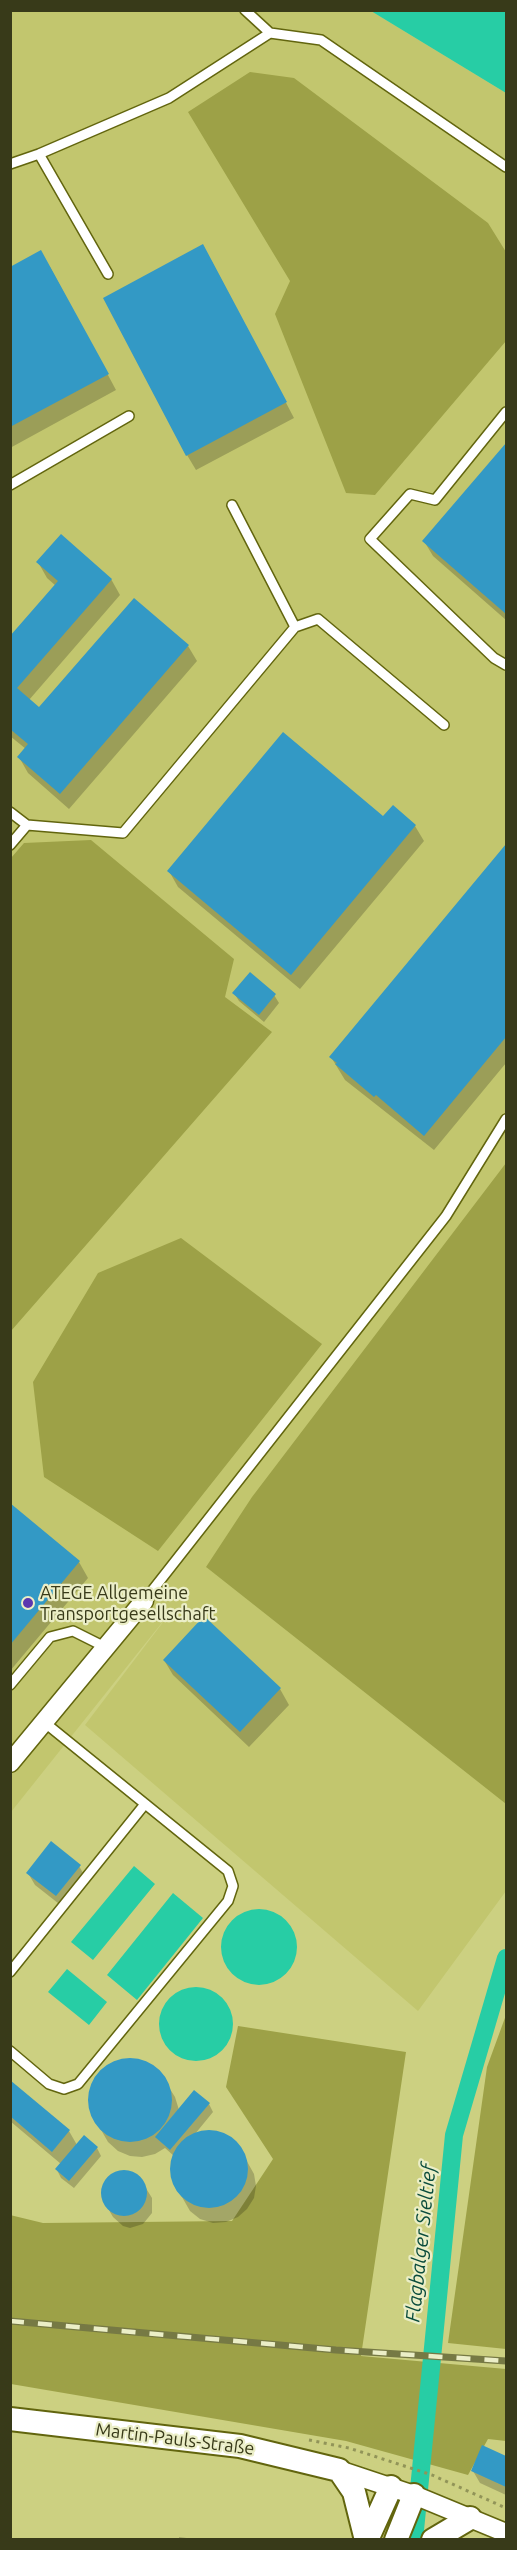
<!DOCTYPE html>
<meta charset="utf-8">
<style>
body{margin:0}
#map{position:relative;width:517px;height:2550px;overflow:hidden;background:#ccd081;font-family:Ubuntu,sans-serif}
canvas{display:block}
.frame{position:absolute;inset:0;border:12px solid #383a19;pointer-events:none}
</style>
<div id="map">
<canvas width="517" height="2550"></canvas>
<div class="frame"></div>
</div>
<script>
const ctx = document.querySelector('canvas').getContext('2d');
ctx.lineJoin = 'round';
function fill(path, color) {
  ctx.fillStyle = color;
  ctx.fill(path, 'evenodd');
}
function shape(rows) {
  const path = new Path2D();
  for (const r of rows) {
    if (r.length === 3) {
      path.moveTo(r[0] + r[2], r[1]);
      path.arc(r[0], r[1], r[2], 0, 2 * Math.PI);
      continue;
    }
    path.moveTo(r[0], r[1]);
    for (let i = 2; i < r.length; i += 2) path.lineTo(r[i], r[i + 1]);
  }
  return path;
}
function trace(path, color, width, dash) {
  ctx.strokeStyle = color;
  ctx.lineWidth = width;
  ctx.lineCap = dash ? 'butt' : 'round';
  ctx.setLineDash(dash || []);
  ctx.stroke(path);
}
function label(font, color, halo, rows, align = 'center') {
  ctx.font = font + ' Ubuntu,sans-serif';
  ctx.lineWidth = 4.5;
  ctx.setLineDash([]);
  ctx.textBaseline = 'middle';
  ctx.strokeStyle = halo;
  ctx.fillStyle = color;
  for (const [text, x, y, turn = 0] of rows) {
    ctx.save();
    ctx.translate(x, y);
    ctx.rotate((+turn || 0) * Math.PI / 180);
    ctx.textAlign = isNaN(turn) ? turn : align;
    if (halo) ctx.strokeText(text, 0, 0);
    ctx.fillText(text, 0, 0);
    ctx.restore();
  }
}
fill(shape([
 [11,11,371,11,506,93,506,1705,206,1567,506,1804,506,1891,418,2011,85,1725,176,1605,11,1812]
]), '#c2c66e');
fill(shape([
 [250,72,294,78,488,223,506,252,506,341,375,495,346,493,275,314,290,281,188,112],
 [91,840,234,959,225,997,272,1032,11,1331,11,858,24,843],
 [506,1163,506,1804,206,1567,252,1497],
 [181,1238,322,1344,158,1551,44,1477,33,1382,98,1273],
 [506,2015,506,2349,448,2343,487,2067],
 [238,2026,406,2052,361,2356,506,2369,506,2441,488,2439,468,2475,346,2441,11,2384,10,2215,43,2223,232,2221,273,2159,226,2087]
]), '#9da147');
fill(shape([
 [371,11,506,11,506,93],
 [134,1866,155,1884,93,1960,71,1942],
 [173,1893,203,1918,137,2000,107,1975],
 [259,1947,38],
 [67,1969,107,2002,89,2025,48,1992],
 [196,2024,37]
]), '#27cda5');
fill(shape([
 [212,262,294,418,196,470,187,455],
 [50,267,116,390,10,448,10,268],
 [506,446,506,620,433,556,424,541],
 [38,562,111,579,120,595,29,700,39,709,188,646,197,661,69,809,28,773,19,757,26,749,10,736,10,639,56,586,47,578],
 [384,818,415,826,424,841,300,989,178,887,169,871],
 [506,847,506,1063,434,1150,345,1080,331,1057],
 [234,993,274,995,279,1003,264,1022,239,1001],
 [10,1505,79,1562,88,1578,10,1671],
 [204,1618,280,1689,289,1705,249,1747,173,1675,164,1660],
 [79,1866,86,1878,63,1907,35,1885,28,1873],
 [133,2059,146,2062,158,2070,175,2097,179,2110,209,2104,213,2112,195,2134,208,2131,220,2133,231,2139,239,2147,254,2174,256,2186,254,2198,247,2209,238,2217,226,2222,213,2223,200,2219,190,2211,174,2183,171,2170,174,2156,165,2148,155,2154,142,2157,130,2156,118,2151,108,2142,92,2114,89,2101,91,2088,97,2076,107,2066,119,2061],
 [10,2082,69,2131,77,2145,97,2148,101,2156,74,2188,61,2178,57,2170,61,2164,10,2121],
 [128,2172,135,2174,144,2185,152,2198,152,2213,143,2224,130,2228,123,2226,113,2217,106,2205,102,2191,108,2178,113,2174],
 [483,2447,506,2458,506,2495,480,2483,473,2471],
 [179,2537,202,2540,179,2540]
]), '#0003');
trace(shape([
 [414,2540,454,2135,506,1958]
]), '#27cda5', 18);
fill(shape([
 [203,244,287,402,186,456,103,298],
 [41,250,109,374,10,427,10,267],
 [506,443,506,614,422,541],
 [61,534,112,579,17,688,39,707,134,598,189,645,60,794,17,757,28,744,10,729,10,636,58,581,36,562],
 [283,732,383,816,393,805,416,825,291,975,167,871],
 [506,844,506,1037,424,1136,376,1095,374,1097,335,1064,337,1063,329,1057],
 [250,972,276,994,259,1015,232,993],
 [10,1503,80,1561,10,1645],
 [204,1616,281,1688,240,1732,163,1660],
 [51,1841,81,1865,56,1896,26,1873],
 [130,2100,42],
 [10,2080,70,2130,52,2152,10,2116],
 [194,2090,210,2103,170,2150,155,2137],
 [209,2169,39],
 [84,2135,98,2147,69,2181,55,2169],
 [124,2193,23],
 [482,2445,506,2456,506,2487,471,2471]
]), '#3399c5');
const service = shape([
 [245,10,270,33,321,40,506,167],
 [39,154,108,274],
 [10,164,39,154,169,98,270,33],
 [506,412,435,500,410,494,370,539,494,658,506,665],
 [10,485,129,416],
 [232,505,295,627],
 [10,812,27,825],
 [10,845,27,825,123,833,295,627,318,619,444,725],
 [144,1601,446,1216,506,1119],
 [10,1685,50,1637,73,1631,107,1648],
 [10,1972,145,1804],
 [10,2051,49,2084,64,2089,78,2084,228,1901,233,1886,228,1871,44,1722]
]);
const minor = shape([
 [10,1763,144,1601],
 [339,2470,414,2495,506,2533]
]);
const tertiary = shape([
 [10,2419,240,2446,339,2470,354,2492,366,2540],
 [367,2540,391,2487],
 [396,2540,414,2495],
 [433,2540,470,2518]
]);
trace(service, '#62650e', 12);
trace(minor, '#62650e', 21);
trace(tertiary, '#62650e', 26);
trace(shape([
 [309,2440,349,2448,432,2475,506,2508]
]), '#919458', 3, [3, 4.5]);
trace(service, '#fff', 9);
trace(minor, '#fff', 18);
trace(tertiary, '#fff', 22);
const rail = shape([
 [10,2321,336,2350,506,2361]
]);
trace(rail, '#767944', 7);
trace(rail, '#ebeec7', 4.5, [14]);
for (const [x, y, r, color] of [
 [28,1603,6,"#5b37af"]
]) {
  const dot = new Path2D();
  dot.arc(x, y, r, 0, 2 * Math.PI);
  ctx.fillStyle = color;
  ctx.fill(dot);
  trace(dot, '#ebeec7', 2);
}
label('18px', '#383a19', '#ebeec7', [
 ["ATEGE Allgemeine",40,1593],
 ["Transportgesellschaft",40,1614]
], 'left');
label('18px', '#383a19', '#ebeec7', [
 ["Martin-Pauls-Straße",175,2439,7]
]);
label('italic 20px', '#0a4c3c', '#ebeec7', [
 ["Flagbalger Sieltief",421,2243,-84]
]);
</script>
